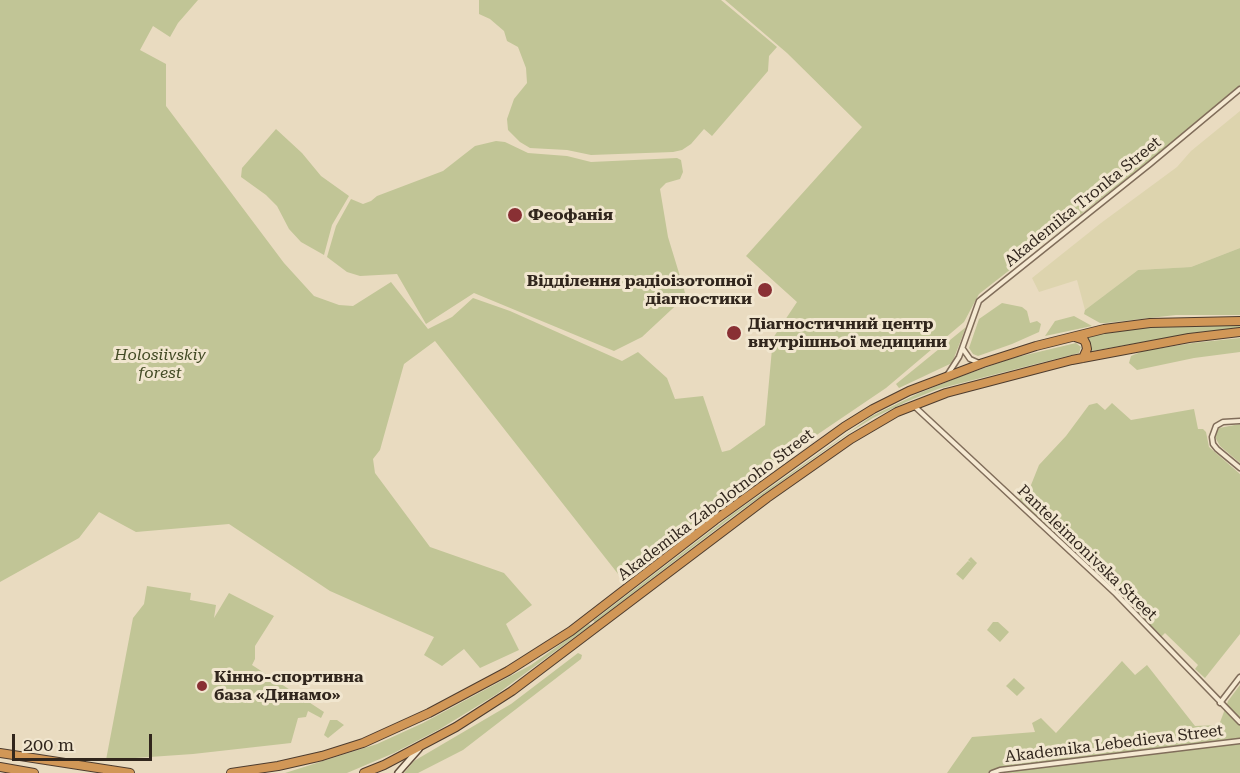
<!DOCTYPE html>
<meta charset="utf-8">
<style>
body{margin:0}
#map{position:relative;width:1240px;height:773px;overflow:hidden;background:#e9dbc0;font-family:"Roboto Serif",serif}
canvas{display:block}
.scale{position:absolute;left:12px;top:734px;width:140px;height:27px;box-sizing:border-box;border:3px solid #31261d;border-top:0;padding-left:8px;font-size:18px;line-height:21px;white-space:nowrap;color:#31261d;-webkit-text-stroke:4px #f1e6cf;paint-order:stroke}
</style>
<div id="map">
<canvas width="1240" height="773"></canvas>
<div class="scale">200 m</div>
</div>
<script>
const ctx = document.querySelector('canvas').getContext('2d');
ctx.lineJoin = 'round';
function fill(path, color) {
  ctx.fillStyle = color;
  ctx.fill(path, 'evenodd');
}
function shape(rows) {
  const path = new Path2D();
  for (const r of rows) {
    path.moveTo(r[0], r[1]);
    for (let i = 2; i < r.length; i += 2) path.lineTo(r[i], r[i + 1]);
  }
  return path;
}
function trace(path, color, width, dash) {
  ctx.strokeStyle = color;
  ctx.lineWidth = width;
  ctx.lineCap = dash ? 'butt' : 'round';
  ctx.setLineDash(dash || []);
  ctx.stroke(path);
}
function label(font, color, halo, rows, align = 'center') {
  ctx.font = font + ' "Roboto Serif",serif';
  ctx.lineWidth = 6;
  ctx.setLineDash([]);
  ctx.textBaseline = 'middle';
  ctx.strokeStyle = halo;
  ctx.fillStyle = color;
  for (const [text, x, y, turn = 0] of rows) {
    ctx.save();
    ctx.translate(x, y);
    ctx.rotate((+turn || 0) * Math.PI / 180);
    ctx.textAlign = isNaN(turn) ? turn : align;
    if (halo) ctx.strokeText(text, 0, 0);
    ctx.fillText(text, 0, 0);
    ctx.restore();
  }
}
fill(shape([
 [1240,111,1240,248,1191,267,1138,270,1085,310,1077,280,1039,292,1032,278,1101,223,1177,167,1191,151]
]), '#ddd4ae');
fill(shape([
 [0,0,198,0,178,23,170,37,153,26,140,50,166,64,166,106,284,263,314,296,339,305,353,306,391,282,428,329,452,317,473,298,510,311,622,361,638,352,667,378,675,399,703,396,722,452,730,450,765,425,773,338,797,302,746,256,862,127,787,53,725,0,1240,0,1240,85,1149,161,979,294,964,322,886,388,731,493,622,579,435,341,404,364,380,450,373,459,375,473,430,547,504,573,532,605,506,624,519,650,480,668,464,649,442,666,424,655,434,637,330,591,229,524,136,532,99,512,79,538,0,582],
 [479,0,721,0,777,47,769,56,768,71,712,136,704,129,691,144,682,150,673,152,591,155,567,150,530,148,520,142,508,130,507,119,514,99,527,83,526,68,518,47,507,41,504,31,490,19,479,14],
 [276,129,302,153,321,176,349,196,332,225,324,255,301,242,289,229,277,206,266,195,241,177,242,168],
 [496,141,505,142,528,153,567,156,591,162,677,158,681,160,683,172,680,179,666,183,660,189,668,237,686,296,642,337,614,351,474,293,426,324,397,274,360,276,347,272,327,257,336,226,351,199,363,204,371,201,377,196,443,171,475,146],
 [1240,248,1240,315,1176,315,1106,323,1100,323,1084,314,1085,310,1138,270,1191,267],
 [1002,303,1022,307,1027,311,1030,323,1037,321,1041,324,1039,332,1012,344,978,356,973,354,969,348,979,319],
 [1074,316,1092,326,1045,336,1055,321],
 [1194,324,1240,325,1240,329,1199,332,1092,351,1091,344,1087,335,1151,327],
 [966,327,952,363,899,388,896,384],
 [1240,338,1240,352,1194,358,1137,370,1129,363,1131,356,1143,351,1193,343],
 [1076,343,1081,347,1079,353,938,389,906,402,873,418,850,432,736,514,600,618,595,622,593,621,734,513,872,416,917,394,959,377,1013,358],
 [1097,403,1105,410,1112,403,1131,420,1194,409,1198,429,1203,429,1206,432,1209,447,1240,474,1240,634,1205,678,1195,669,1198,665,1165,633,1161,637,1019,499,1031,485,1039,465,1066,436,1089,405],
 [1240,424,1240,463,1220,446,1215,437,1216,432,1219,428],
 [971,557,977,563,963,580,956,574,968,561,971,563,968,560],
 [147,586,191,593,190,600,216,605,214,618,229,593,274,616,255,646,255,659,252,665,324,712,321,718,308,711,306,717,298,718,291,743,193,754,106,760,133,618,144,604],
 [993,622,998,622,1009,632,1000,642,987,630],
 [589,624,591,625,497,694,440,729,394,753,347,773,285,773,377,744,423,723,531,665],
 [578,653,582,655,581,659,463,750,418,773,404,773,414,761,511,704],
 [1122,661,1135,675,1147,665,1195,726,1219,725,1228,701,1240,685,1240,773,947,773,972,737,1035,732,1032,723,1041,718,1056,733],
 [1014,678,1025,688,1017,696,1006,686],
 [330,720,337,720,344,725,328,738,324,735]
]), '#c1c596');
const street = shape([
 [963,349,970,359,979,363],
 [948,374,959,357,979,301,1150,164,1240,89],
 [913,405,1116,594,1240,722],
 [1240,421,1223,422,1216,426,1212,437,1213,444,1217,449,1240,468],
 [1220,703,1240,677],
 [992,773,1000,770,1240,741]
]);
const secondary = shape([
 [398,773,419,749]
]);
const highway = shape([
 [1075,337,1084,340,1086,344,1087,349,1083,358],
 [0,753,130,773],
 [0,767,34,773],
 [231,773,278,766,322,756,363,743,429,713,508,671,571,631,715,520,844,427,873,409,909,391,983,363,1036,346,1104,329,1150,323,1240,321],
 [364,773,384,765,456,727,512,691,767,498,851,439,897,412,946,393,1072,360,1189,338,1240,332]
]);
trace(street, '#806d5a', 7);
trace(secondary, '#624e3d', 8);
trace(highway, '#4e3c2e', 10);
trace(street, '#f5e9d2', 4);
trace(secondary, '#f5e9d2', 5);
trace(highway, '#d19757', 8);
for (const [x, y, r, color] of [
 [515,215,8,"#893034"],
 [765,290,8,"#893034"],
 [734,333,8,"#893034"],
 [202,686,6,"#893034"]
]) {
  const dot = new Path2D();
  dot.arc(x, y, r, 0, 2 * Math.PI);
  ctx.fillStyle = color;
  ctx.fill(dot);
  trace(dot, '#f1e6cf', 2);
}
label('16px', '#31261d', '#f1e6cf', [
 ["Akademika Tronka Street",1083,202,-39],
 ["Akademika Zabolotnoho Street",716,505,-37],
 ["Panteleimonivska Street",1087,553,44],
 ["Akademika Lebedieva Street",1114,744,-7]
]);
label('bold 16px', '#31261d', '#f1e6cf', [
 ["Феофанія",528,215],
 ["Відділення радіоізотопної",752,281,"right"],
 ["діагностики",752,299,"right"],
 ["Діагностичний центр",748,324],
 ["внутрішньої медицини",748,342],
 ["Кінно-спортивна",214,677],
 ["база «Динамо»",214,695]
], 'left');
label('italic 16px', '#434b25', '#f1e6cf', [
 ["Holosiivskiy",160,355],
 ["forest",160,373]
]);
</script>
